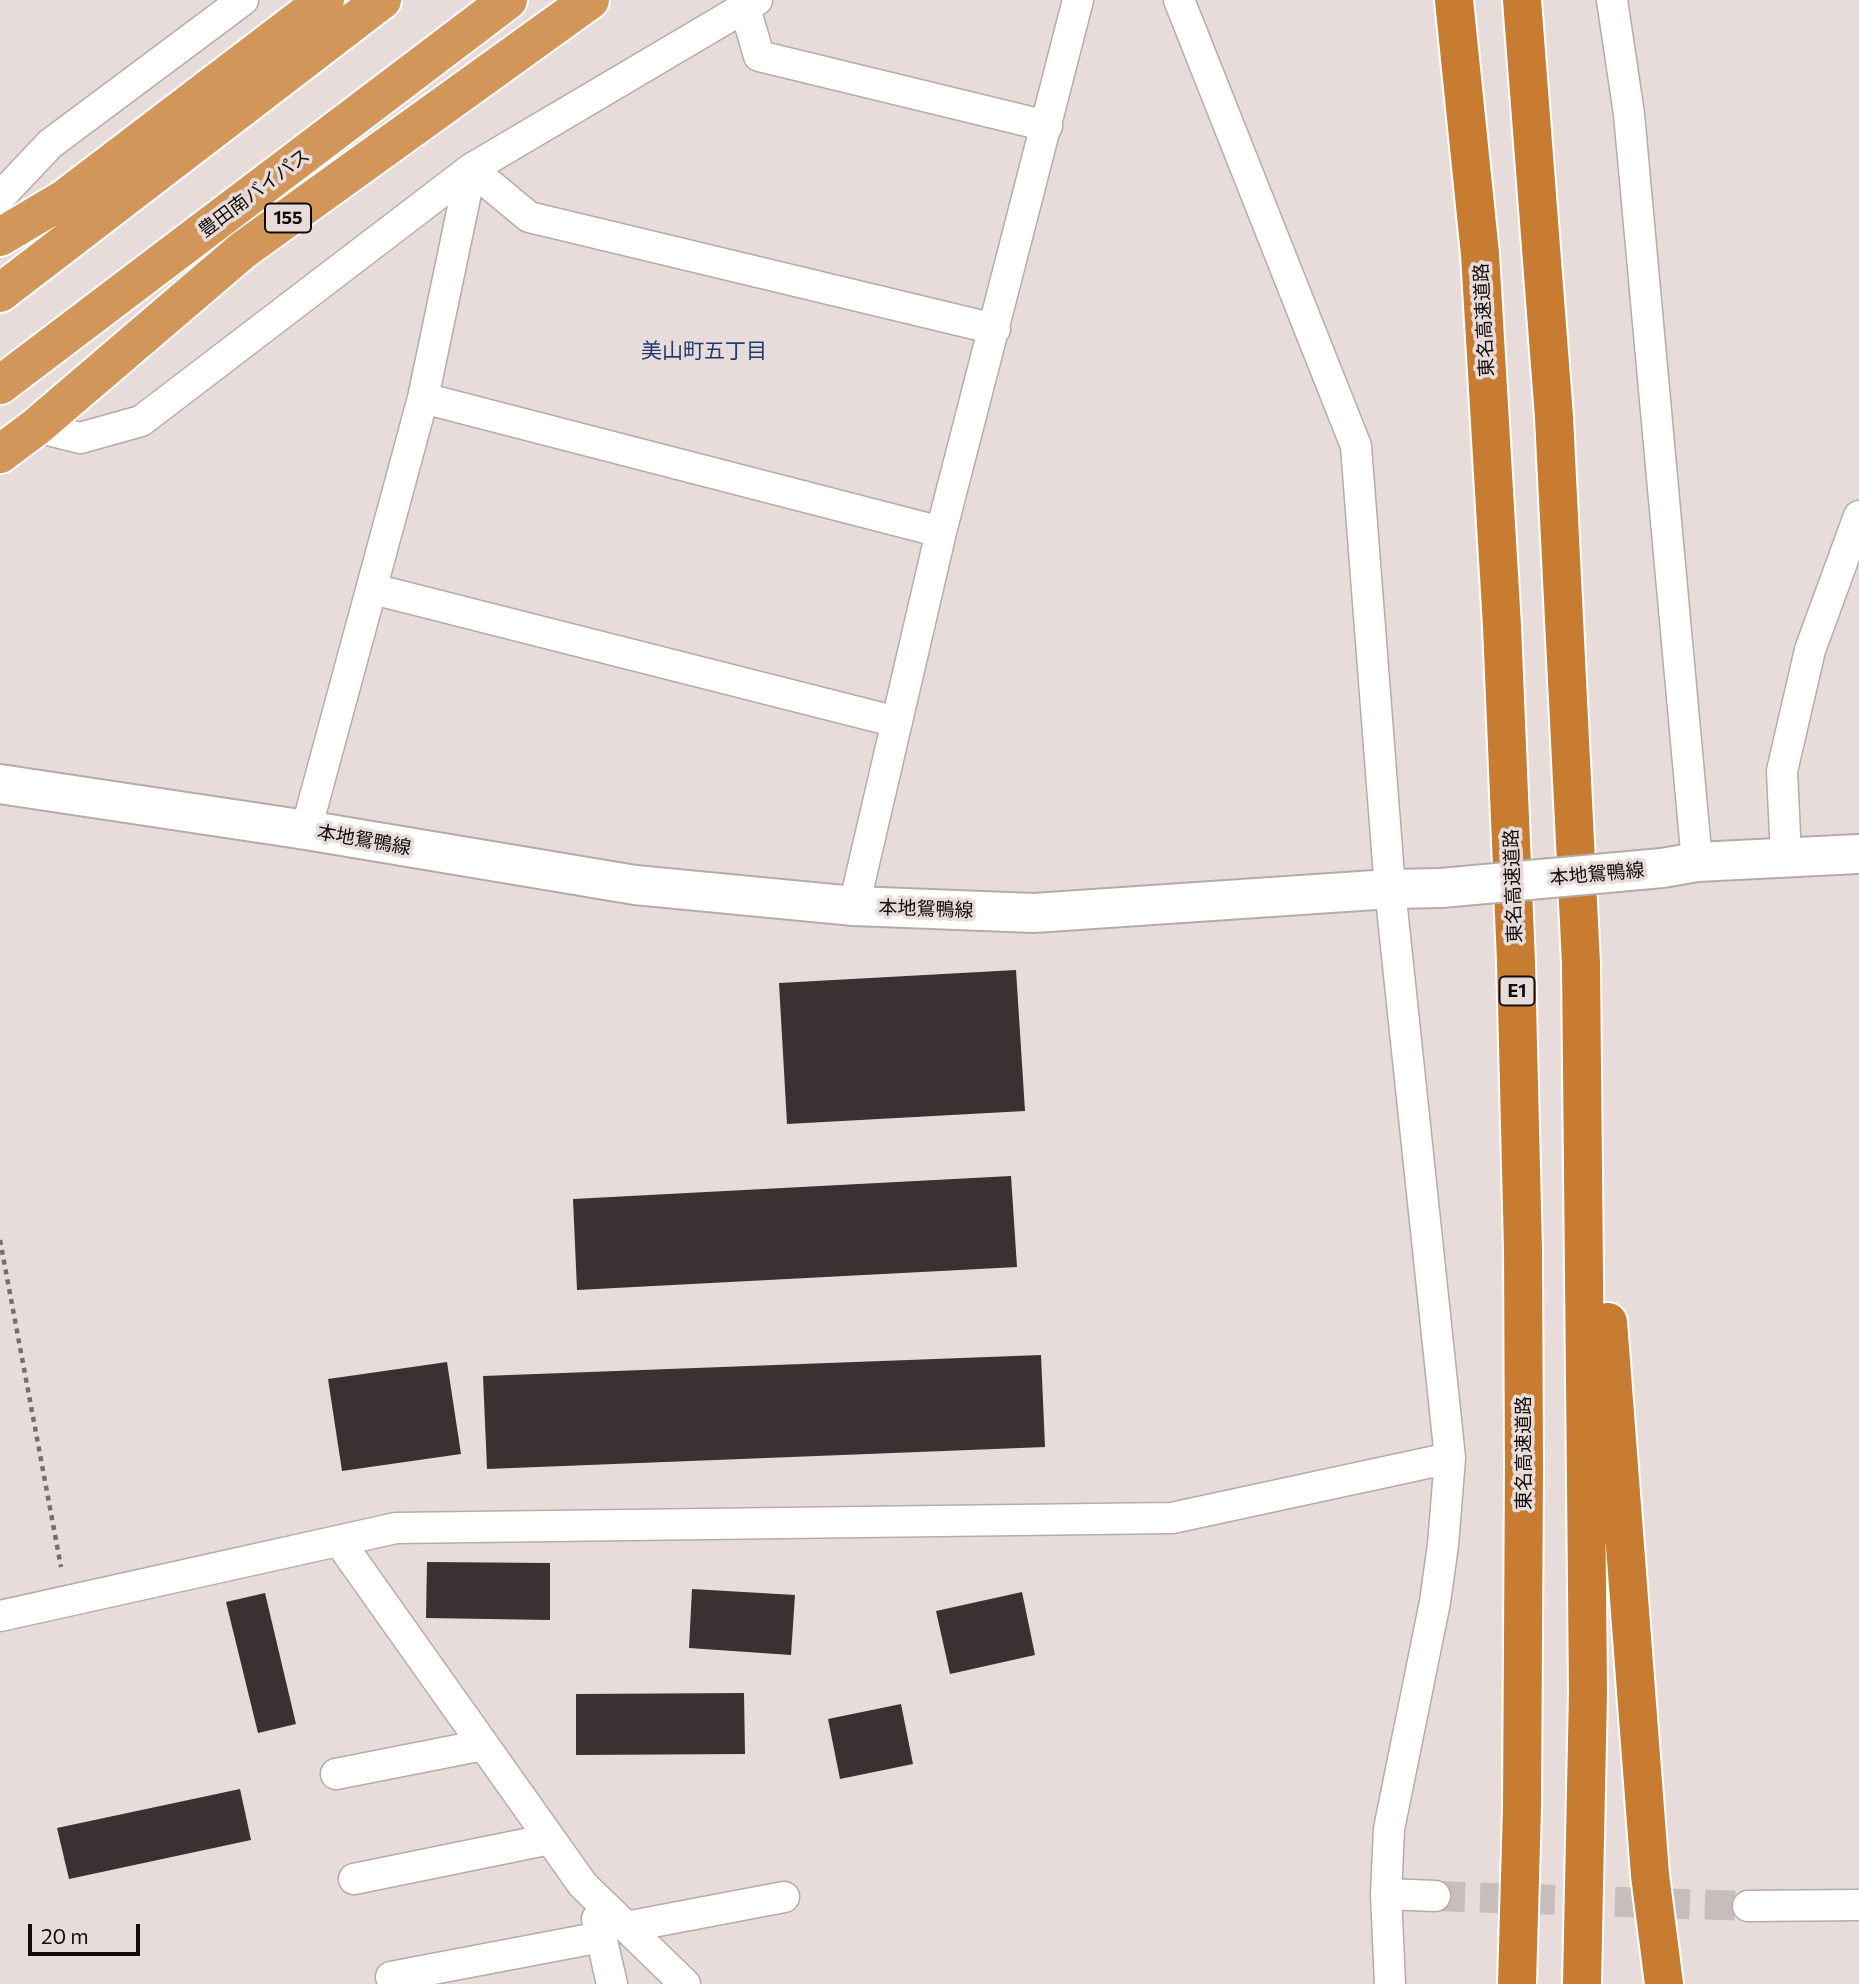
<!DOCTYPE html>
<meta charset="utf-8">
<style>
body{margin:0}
#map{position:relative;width:1859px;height:1984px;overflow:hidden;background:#e7dcd9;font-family:Commissioner,sans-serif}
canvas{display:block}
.scale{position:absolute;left:28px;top:1924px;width:112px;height:32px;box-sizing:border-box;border:4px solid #100c0b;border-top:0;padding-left:9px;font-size:21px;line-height:24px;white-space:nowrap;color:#100c0b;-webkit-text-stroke:5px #e7dcd9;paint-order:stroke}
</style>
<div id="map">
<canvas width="1859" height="1984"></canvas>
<div class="scale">20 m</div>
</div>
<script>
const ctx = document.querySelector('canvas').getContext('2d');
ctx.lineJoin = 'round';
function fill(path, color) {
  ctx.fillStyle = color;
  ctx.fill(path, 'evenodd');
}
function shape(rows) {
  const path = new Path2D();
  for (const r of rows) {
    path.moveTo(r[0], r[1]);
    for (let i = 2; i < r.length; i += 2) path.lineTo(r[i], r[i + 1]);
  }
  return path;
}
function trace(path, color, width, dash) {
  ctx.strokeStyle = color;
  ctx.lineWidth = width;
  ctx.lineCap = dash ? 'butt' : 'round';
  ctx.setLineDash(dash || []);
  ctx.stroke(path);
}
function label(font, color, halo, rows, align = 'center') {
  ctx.font = font + ' Commissioner,"Noto Sans JP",sans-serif';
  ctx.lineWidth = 7;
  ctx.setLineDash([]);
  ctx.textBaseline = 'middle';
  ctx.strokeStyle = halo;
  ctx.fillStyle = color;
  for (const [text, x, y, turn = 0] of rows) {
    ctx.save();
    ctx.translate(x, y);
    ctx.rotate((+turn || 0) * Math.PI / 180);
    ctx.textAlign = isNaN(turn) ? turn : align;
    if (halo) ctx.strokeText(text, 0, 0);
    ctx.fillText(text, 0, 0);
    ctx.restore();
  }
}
fill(shape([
 [1016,970,1025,1111,787,1124,779,983],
 [1011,1176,1017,1267,577,1290,573,1199],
 [1041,1355,1045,1447,487,1469,483,1376],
 [447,1362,461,1454,342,1471,328,1379],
 [427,1562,550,1563,550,1620,426,1618],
 [692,1589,795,1595,791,1655,689,1648],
 [1022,1592,1035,1655,950,1674,936,1611],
 [265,1593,296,1724,258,1733,226,1602],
 [744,1693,745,1754,576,1755,576,1694],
 [901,1704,913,1764,840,1779,828,1719],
 [240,1789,251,1840,69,1879,57,1828]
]), '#3a3132');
trace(shape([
 [1435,1896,1748,1906]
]), '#c7bdba', 30, [30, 15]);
const minor = shape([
 [1179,0,1356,446,1390,889,1450,1458,1443,1545,1435,1602,1389,1829,1386,1894,1390,1984],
 [1612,0,1629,114,1697,862],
 [745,8,759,56,1047,126],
 [0,197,50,144,243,0],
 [423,398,941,532],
 [36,427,80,438,141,421,471,169,757,0],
 [373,589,897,722],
 [306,830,423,398,471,169,529,217,995,329],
 [1786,856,1782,771,1810,650,1859,516],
 [854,906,941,532,1078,0],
 [339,1541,583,1885,685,1984],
 [0,1616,396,1528,1172,1518,1450,1458],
 [336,1774,483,1745],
 [354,1879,550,1839],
 [1386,1894,1435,1896],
 [1748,1906,1859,1905],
 [597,1919,612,1984],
 [626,1927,784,1897],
 [391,1977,601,1937]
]);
const secondary = shape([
 [0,784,306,830,635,885,854,906,1034,913,1390,889,1441,888],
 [1662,868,1697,862,1859,854]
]);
const trunk = shape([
 [0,237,64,199,325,0],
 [0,293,382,0],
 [0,385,508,0],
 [0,454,36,427,243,250,590,0]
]);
const motorway = shape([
 [1454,0,1480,254,1502,626,1516,962,1523,1250,1524,1467,1522,1807,1517,1984],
 [1522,0,1554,417,1581,963,1588,1692,1582,1984],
 [1608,1322,1650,1875,1664,1984]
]);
trace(minor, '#b7aba9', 33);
trace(secondary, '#b7aba9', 42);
trace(trunk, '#fff', 42);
trace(motorway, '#fff', 42);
trace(shape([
 [0,1240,61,1567]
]), '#756e6c', 4.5, [5, 5]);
trace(minor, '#fff', 30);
trace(secondary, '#fff', 38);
trace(trunk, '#d3965a', 38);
trace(motorway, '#c87c31', 38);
const secondaryBridge = shape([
 [1441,888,1662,868]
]);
trace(secondaryBridge, '#b7aba9', 42, []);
trace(secondaryBridge, '#fff', 38);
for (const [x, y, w] of [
 [288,218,46],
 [1517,991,35]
]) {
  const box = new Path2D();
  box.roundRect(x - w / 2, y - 14.5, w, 29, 5);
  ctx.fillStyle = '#e7dcd9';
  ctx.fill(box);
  trace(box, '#100c0b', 2);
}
label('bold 18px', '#100c0b', null, [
 ["155",288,218],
 ["E1",1517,991]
]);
label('19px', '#100c0b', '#e7dcd9', [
 ["豊田南バイパス",254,193,-37],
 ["東名高速道路",1484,320,-93],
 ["本地鴛鴨線",364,840,10],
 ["本地鴛鴨線",1597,874,-5],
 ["東名高速道路",1513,886,-92],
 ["本地鴛鴨線",926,909,2],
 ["東名高速道路",1524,1453,-90]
]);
label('21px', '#1f3a71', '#e7dcd9', [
 ["美山町五丁目",704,351]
]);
</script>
